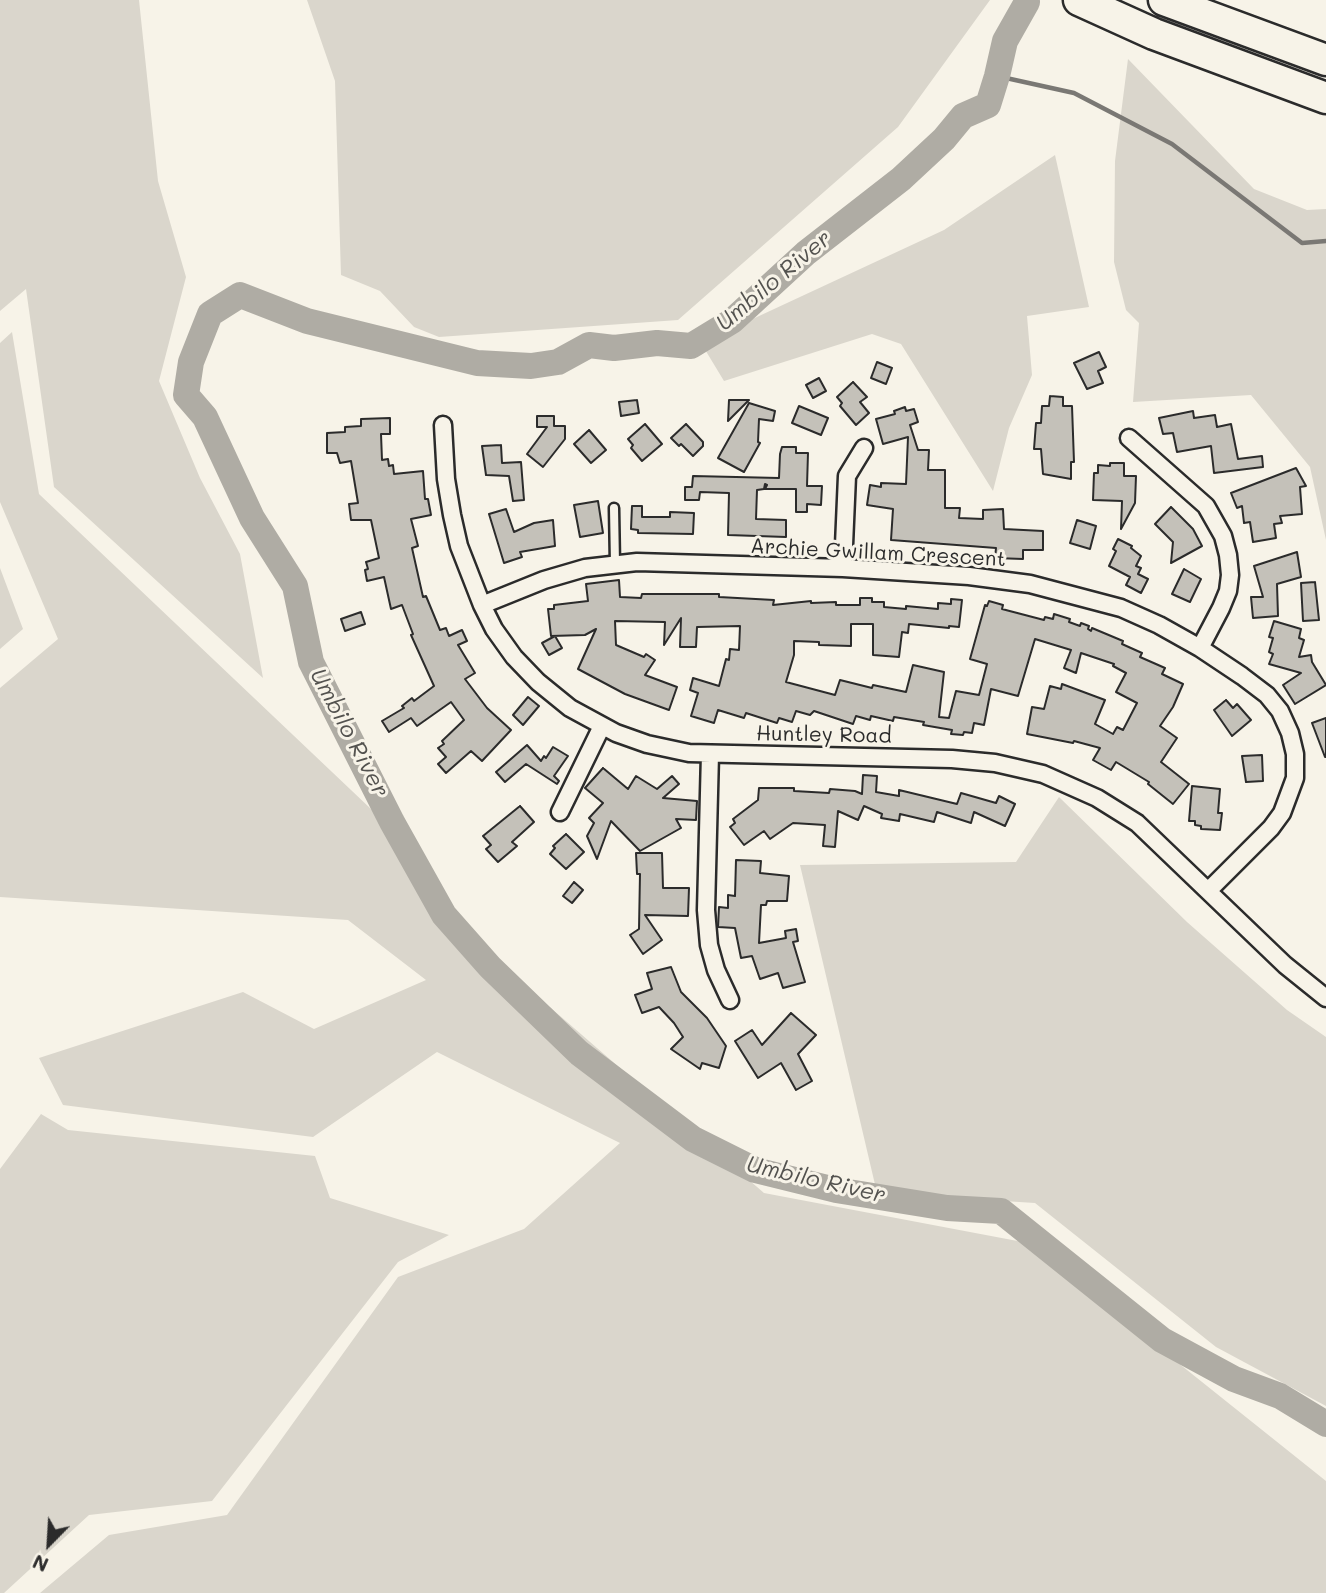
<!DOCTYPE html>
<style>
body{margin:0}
#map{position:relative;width:1326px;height:1593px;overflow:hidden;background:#f7f3e8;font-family:Mali,sans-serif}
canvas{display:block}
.north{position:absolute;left:14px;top:1509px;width:70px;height:70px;-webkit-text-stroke:5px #f7f3e8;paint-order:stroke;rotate:204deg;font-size:19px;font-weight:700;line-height:28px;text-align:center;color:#2b2b2b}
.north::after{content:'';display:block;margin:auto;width:24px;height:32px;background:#2b2b2b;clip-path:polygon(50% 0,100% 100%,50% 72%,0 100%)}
</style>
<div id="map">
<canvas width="1326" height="1593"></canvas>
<div class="north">N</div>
</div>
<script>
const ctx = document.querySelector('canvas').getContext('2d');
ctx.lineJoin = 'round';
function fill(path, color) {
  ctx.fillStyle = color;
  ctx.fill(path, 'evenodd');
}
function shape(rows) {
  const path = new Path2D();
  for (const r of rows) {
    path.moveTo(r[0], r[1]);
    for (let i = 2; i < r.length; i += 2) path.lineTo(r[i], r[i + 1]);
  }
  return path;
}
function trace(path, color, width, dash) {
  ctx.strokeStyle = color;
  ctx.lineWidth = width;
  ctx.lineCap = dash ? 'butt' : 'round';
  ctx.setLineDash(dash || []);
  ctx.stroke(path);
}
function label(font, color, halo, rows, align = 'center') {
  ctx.font = font + ' Mali,sans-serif';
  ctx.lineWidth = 6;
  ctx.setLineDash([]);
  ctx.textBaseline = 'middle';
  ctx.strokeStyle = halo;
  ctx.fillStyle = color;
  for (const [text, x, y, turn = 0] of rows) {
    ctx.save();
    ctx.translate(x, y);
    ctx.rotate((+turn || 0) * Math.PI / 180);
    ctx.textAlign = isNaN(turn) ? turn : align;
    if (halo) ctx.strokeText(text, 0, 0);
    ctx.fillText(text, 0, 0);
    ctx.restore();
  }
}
fill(shape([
 [0,0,139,0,158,181,186,277,159,381,200,478,240,554,263,678,54,487,26,289,0,311],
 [307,0,990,0,898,127,678,320,439,337,414,327,380,291,341,275,335,81],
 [1128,59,1254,189,1307,210,1326,209,1326,540,1310,467,1251,395,1133,402,1139,323,1126,310,1114,262,1115,161],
 [1055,155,1089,307,1027,316,1032,375,1009,428,993,491,901,344,872,334,724,381,701,343,944,230],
 [12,332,39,494,390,827,468,936,764,1193,1028,1243,1326,1481,1326,1593,40,1593,109,1535,227,1515,398,1277,524,1229,620,1143,437,1052,313,1137,63,1105,39,1058,243,992,314,1029,426,980,348,920,0,897,0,688,58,639,0,502,0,343],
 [0,568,23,629,0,649],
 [1059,797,1187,922,1287,1010,1326,1037,1326,1406,1216,1347,1035,1203,877,1193,800,865,1016,862],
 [41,1114,68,1130,315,1156,330,1198,449,1235,398,1262,212,1501,89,1515,4,1593,0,1593,0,1169]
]), '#dad6cc');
trace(shape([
 [997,76,1074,93,1172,144,1302,243,1326,241]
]), '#7a7874', 4.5);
trace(shape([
 [1027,2,1005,41,997,76,988,105,963,116,944,139,901,179,806,253,732,321,691,346,657,343,614,348,589,345,558,362,531,366,477,363,307,321,240,295,210,314,191,362,186,395,205,417,252,518,295,586,311,662,392,822,444,915,490,967,579,1053,693,1139,755,1170,836,1190,947,1208,1001,1211,1162,1340,1234,1379,1280,1396,1326,1424]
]), '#afaca4', 26);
const building = shape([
 [1099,352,1106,367,1098,371,1103,383,1087,389,1074,363,1099,352],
 [877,362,892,368,886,384,871,378,877,362],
 [819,378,826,391,813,398,806,385,819,378],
 [853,382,867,397,860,402,869,413,856,425,840,406,842,403,837,397,853,382],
 [1050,396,1063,397,1063,406,1072,406,1074,462,1071,462,1071,479,1043,474,1041,449,1034,449,1036,423,1041,423,1042,406,1049,406,1050,396],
 [637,400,639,413,621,416,619,402,637,400],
 [729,400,749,400,728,421,729,400],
 [749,403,775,411,773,421,759,419,758,442,760,443,744,472,718,458,749,403],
 [799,406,828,418,821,435,792,423,799,406],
 [905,407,906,411,914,409,918,422,910,425,918,450,929,450,928,470,945,470,945,508,960,508,959,518,983,519,983,510,1003,509,1004,529,1043,531,1043,550,1023,550,1023,559,995,558,996,548,891,540,893,509,867,505,870,485,881,487,881,483,906,484,908,437,883,444,876,419,895,414,894,411,905,407],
 [1193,411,1194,418,1215,415,1217,427,1231,424,1238,459,1262,456,1263,467,1214,473,1211,446,1177,452,1173,433,1163,434,1159,418,1193,411],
 [537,416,554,416,554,426,565,426,565,439,543,467,527,454,547,427,537,427,537,416],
 [390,418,390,434,381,434,382,460,388,459,389,466,393,465,394,474,423,471,425,499,428,499,431,515,411,519,418,546,412,548,423,597,426,596,440,630,446,628,449,636,462,630,467,641,458,645,475,673,465,679,487,708,511,730,482,761,471,751,446,773,438,764,446,757,438,748,444,744,442,741,464,720,451,702,417,726,411,718,389,732,382,721,404,708,402,706,412,698,414,701,434,686,411,635,413,634,402,605,391,609,384,577,367,581,365,570,368,569,366,562,379,558,371,520,351,520,349,504,358,503,351,461,340,463,337,453,327,453,327,433,345,432,345,427,361,426,361,419,390,418],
 [645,424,662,444,642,461,631,448,633,445,628,439,645,424],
 [686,424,703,442,703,446,693,456,681,444,679,446,671,438,686,424],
 [589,430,606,450,591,463,574,444,589,430],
 [501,445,502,463,521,462,524,500,513,501,509,476,486,475,482,446,501,445],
 [782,447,796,447,796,453,808,453,807,486,822,486,821,505,807,504,807,512,796,512,796,489,765,489,767,485,765,484,764,489,757,490,756,519,786,520,786,537,728,535,729,493,700,492,699,500,685,500,685,487,692,487,693,476,779,478,780,454,782,447],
 [1110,463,1124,463,1124,476,1136,476,1135,503,1121,529,1122,501,1093,500,1094,473,1098,473,1098,465,1110,466,1110,463],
 [1296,468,1306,486,1300,487,1302,514,1280,516,1282,523,1274,524,1276,538,1253,542,1250,522,1244,523,1242,506,1237,508,1231,493,1296,468],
 [598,501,603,533,580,537,574,505,598,501],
 [632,506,642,506,642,517,670,517,670,512,694,513,693,534,638,533,638,530,631,529,632,506],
 [1171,507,1193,529,1202,546,1171,563,1173,542,1155,524,1171,507],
 [506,509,514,532,534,523,553,520,555,546,520,552,522,557,504,563,489,514,506,509],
 [1077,520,1096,526,1090,549,1070,543,1077,520],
 [1118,539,1132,546,1131,548,1141,556,1136,566,1141,568,1138,574,1148,579,1141,593,1126,585,1130,577,1109,566,1116,551,1113,549,1118,539],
 [1297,552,1301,577,1277,584,1278,616,1253,618,1251,597,1263,597,1254,566,1297,552],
 [1184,569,1201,579,1190,602,1172,594,1184,569],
 [619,580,620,597,641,598,642,594,719,594,719,597,774,600,773,605,811,601,811,603,836,602,836,605,860,605,860,598,872,598,872,602,884,602,884,607,906,609,906,606,938,609,938,603,951,604,951,599,962,600,959,627,949,626,949,628,909,624,908,633,902,632,899,657,873,655,873,624,851,624,851,646,819,645,819,642,794,641,794,655,786,682,835,695,840,680,872,688,873,685,906,692,913,665,944,672,939,717,949,718,956,691,979,695,987,664,970,659,985,605,987,606,989,601,1003,605,1002,609,1044,620,1045,617,1053,619,1054,614,1070,619,1069,622,1080,626,1081,623,1089,626,1088,629,1091,631,1092,628,1123,641,1122,644,1142,653,1140,657,1165,668,1162,674,1183,684,1173,707,1160,726,1177,738,1161,762,1189,784,1173,804,1148,784,1149,782,1116,762,1111,770,1093,760,1100,748,1074,741,1073,743,1027,734,1032,707,1044,709,1050,686,1061,689,1062,684,1105,700,1095,724,1113,734,1117,727,1123,730,1137,703,1116,692,1126,673,1113,666,1114,664,1081,653,1076,673,1064,668,1071,650,1035,639,1018,696,991,689,984,725,974,723,972,733,964,732,963,735,951,734,952,730,923,725,924,722,894,717,893,721,871,716,870,720,856,716,853,724,814,711,810,715,796,711,792,722,779,718,777,723,746,713,744,718,718,710,714,723,691,716,698,693,690,690,693,678,719,686,726,659,729,660,730,649,739,650,740,626,697,627,696,647,680,647,681,618,664,645,665,622,615,621,616,645,644,657,646,654,655,660,645,675,677,687,669,710,625,694,578,669,596,629,585,635,551,636,548,609,554,609,554,605,588,601,586,584,619,580],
 [1315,582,1319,620,1303,621,1301,583,1315,582],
 [361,612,365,624,345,631,341,619,361,612],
 [1274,621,1301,629,1299,638,1304,640,1299,657,1311,655,1312,662,1326,685,1295,704,1283,685,1301,673,1269,664,1273,654,1269,652,1273,638,1269,637,1274,621],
 [555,636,562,648,549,655,542,643,555,636],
 [528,697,539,706,523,725,513,715,528,697],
 [1226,700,1233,708,1237,704,1251,720,1232,736,1214,710,1226,700],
 [1326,718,1326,757,1325,757,1312,723,1326,718],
 [527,745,541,761,544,756,546,758,553,747,568,756,554,776,559,781,557,784,526,764,505,782,496,772,527,745],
 [1262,755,1263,781,1246,782,1242,756,1262,755],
 [603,768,628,789,636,776,657,789,672,776,679,784,663,798,697,801,696,820,676,819,681,828,640,851,611,821,597,859,587,836,594,823,589,818,603,803,585,788,603,768],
 [863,775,877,776,876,792,899,796,899,790,957,804,961,793,996,803,999,796,1015,804,1005,826,974,812,971,823,937,812,934,822,900,814,899,821,881,818,882,814,864,806,858,820,838,811,835,847,823,846,825,825,793,823,770,839,764,831,744,845,730,827,735,823,733,819,758,800,759,788,794,788,794,791,829,793,830,789,855,791,862,794,863,775],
 [1192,786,1220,789,1218,813,1222,813,1220,830,1201,829,1201,826,1195,825,1195,821,1189,821,1192,786],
 [520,806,534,822,512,842,517,846,498,862,486,849,491,845,483,836,520,806],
 [566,834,584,852,566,869,550,854,555,848,553,846,566,834],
 [636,853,662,853,663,888,689,888,688,916,645,915,662,940,643,954,630,935,639,929,640,874,637,874,636,853],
 [736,860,761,861,760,873,789,876,787,901,767,901,766,905,761,905,759,943,786,938,785,931,796,929,798,941,793,942,805,982,783,988,778,973,760,979,752,956,741,958,735,928,718,927,719,907,728,908,728,895,735,896,736,860],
 [574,882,583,890,572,903,563,896,574,882],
 [671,967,681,992,707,1018,726,1046,719,1068,702,1063,700,1069,671,1049,683,1037,674,1023,659,1007,642,1013,635,995,652,989,647,973,671,967],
 [791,1013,816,1035,798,1054,812,1081,796,1090,781,1063,758,1078,735,1041,752,1030,762,1045,791,1013]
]);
fill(building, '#c4c1b9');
trace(building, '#2b2b2b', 2);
const lane = shape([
 [614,508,615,564]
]);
const street = shape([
 [443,425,446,479,452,515,459,546,482,605,494,629,514,657,538,682,570,708,616,733,647,744,689,753,952,759,995,763,1043,774,1097,798,1137,823,1285,965,1326,998],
 [1129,438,1206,506,1223,536,1228,555,1230,575,1228,591,1221,608,1200,648],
 [843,568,847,476,864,448],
 [482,605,544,580,585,568,637,562,843,568,969,576,1030,584,1121,608,1159,625,1200,648,1242,676,1267,695,1280,711,1290,733,1295,754,1295,778,1282,813,1271,828,1208,891],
 [710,754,706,910,709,945,716,970,730,1000],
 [560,812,602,726]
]);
const highway = shape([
 [1079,0,1154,34,1326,98],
 [1164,0,1326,60]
]);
trace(lane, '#2b2b2b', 13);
trace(street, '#2b2b2b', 21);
trace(highway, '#2b2b2b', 35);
trace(lane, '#f7f3e8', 8);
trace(street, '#f7f3e8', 16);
trace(highway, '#f7f3e8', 30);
label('21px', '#2b2b2b', '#f7f3e8', [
 ["Archie Gwillam Crescent",878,553,3],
 ["Huntley Road",824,735,1]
]);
label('italic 23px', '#53524f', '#f7f3e8', [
 ["Umbilo River",774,281,-40],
 ["Umbilo River",349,733,62],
 ["Umbilo River",816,1180,13]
]);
</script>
